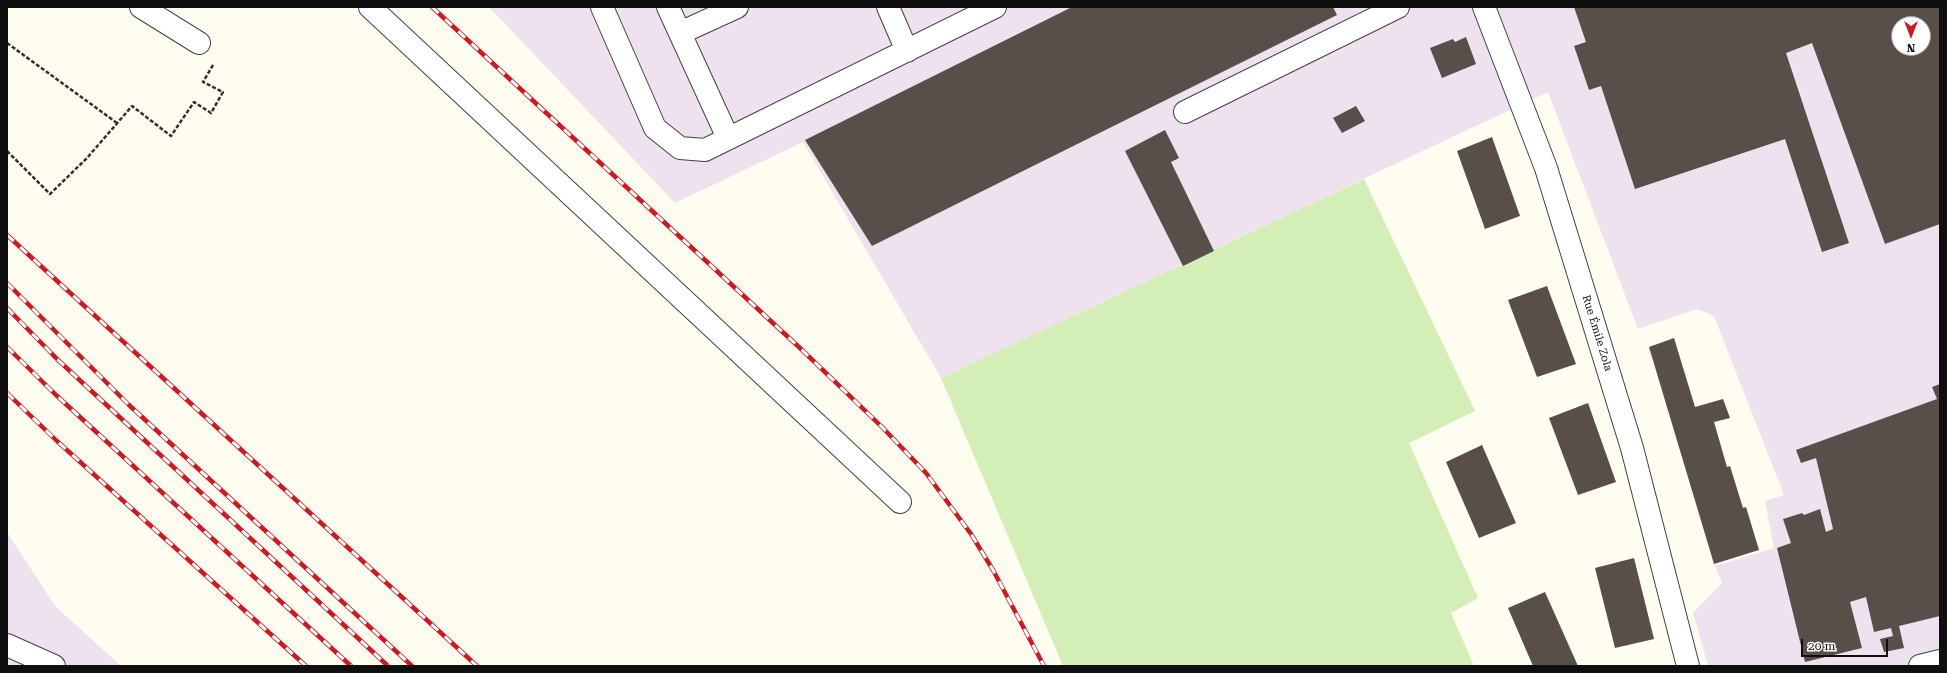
<!DOCTYPE html>
<meta charset="utf-8">
<style>
body{margin:0}
#map{position:relative;width:1947px;height:673px;overflow:hidden;background:#fffcf0;font-family:"Roboto Serif",serif}
canvas{display:block}
.frame{position:absolute;inset:0;border:8px solid #0f0f0f;pointer-events:none}
.north{position:absolute;left:1891px;top:16px;width:40px;height:40px;box-sizing:border-box;background:#fff;border:1px solid #9f9f9f;border-radius:50%;rotate:180deg;font-size:11px;font-weight:700;line-height:16px;text-align:center;color:#0f0f0f}
.north::after{content:'';display:block;margin:auto;width:14px;height:18px;background:#cc1a24;clip-path:polygon(50% 0,100% 100%,50% 72%,0 100%)}
.scale{position:absolute;left:1801px;top:639px;width:87px;height:18px;box-sizing:border-box;border:2px solid #0f0f0f;border-top:0;padding-left:5px;font-size:12px;line-height:14px;white-space:nowrap;color:#0f0f0f;-webkit-text-stroke:3px #fff;paint-order:stroke}
</style>
<div id="map">
<canvas width="1947" height="673"></canvas>
<div class="frame"></div>
<div class="north">N</div>
<div class="scale">20 m</div>
</div>
<script>
const ctx = document.querySelector('canvas').getContext('2d');
ctx.lineJoin = 'round';
function fill(path, color) {
  ctx.fillStyle = color;
  ctx.fill(path, 'evenodd');
}
function shape(rows) {
  const path = new Path2D();
  for (const r of rows) {
    path.moveTo(r[0], r[1]);
    for (let i = 2; i < r.length; i += 2) path.lineTo(r[i], r[i + 1]);
  }
  return path;
}
function trace(path, color, width, dash) {
  ctx.strokeStyle = color;
  ctx.lineWidth = width;
  ctx.lineCap = dash ? 'butt' : 'round';
  ctx.setLineDash(dash || []);
  ctx.stroke(path);
}
function label(font, color, halo, rows, align = 'center') {
  ctx.font = font + ' "Roboto Serif",serif';
  ctx.lineWidth = 4;
  ctx.setLineDash([]);
  ctx.textBaseline = 'middle';
  ctx.strokeStyle = halo;
  ctx.fillStyle = color;
  for (const [text, x, y, turn = 0] of rows) {
    ctx.save();
    ctx.translate(x, y);
    ctx.rotate((+turn || 0) * Math.PI / 180);
    ctx.textAlign = isNaN(turn) ? turn : align;
    if (halo) ctx.strokeText(text, 0, 0);
    ctx.fillText(text, 0, 0);
    ctx.restore();
  }
}
fill(shape([
 [489,7,1940,7,1940,666,1708,666,1693,613,1722,583,1715,566,1774,548,1765,501,1784,495,1714,316,1697,309,1638,329,1548,92,941,378,803,142,675,203],
 [1899,24,1923,24,1923,48,1899,48],
 [7,532,55,606,121,666,7,666]
]), '#ede2ee');
fill(shape([
 [1364,179,1475,411,1409,443,1478,598,1451,613,1474,666,1063,666,941,378]
]), '#d3eeb6');
fill(shape([
 [1072,7,1333,7,1337,15,872,246,805,140],
 [1574,7,1940,7,1940,224,1885,244,1812,43,1786,53,1849,243,1822,252,1785,139,1635,189,1601,86,1589,90,1574,46,1586,42],
 [1899,24,1923,24,1923,48,1899,48],
 [1466,37,1476,64,1442,78,1430,48,1453,39,1455,42],
 [1356,106,1365,121,1342,133,1333,118],
 [1165,130,1179,158,1171,162,1214,251,1183,266,1125,151],
 [1492,137,1520,216,1485,229,1457,151],
 [1547,286,1576,364,1537,377,1508,300],
 [1674,338,1695,407,1723,399,1730,418,1714,422,1727,467,1730,466,1743,508,1746,507,1759,550,1714,564,1649,347],
 [1940,384,1940,616,1899,626,1904,648,1884,652,1880,639,1893,636,1891,628,1874,632,1866,597,1850,602,1862,648,1805,662,1777,548,1791,543,1783,519,1802,513,1804,515,1820,509,1826,532,1833,529,1816,458,1801,463,1796,450,1937,399,1932,387],
 [1588,403,1616,482,1578,495,1549,418],
 [1482,445,1516,523,1479,538,1446,462],
 [1634,558,1654,639,1615,648,1595,568],
 [1545,592,1578,666,1533,666,1508,608]
]), '#584f4a');
const minor = shape([
 [141,7,199,43],
 [370,7,900,502],
 [602,7,655,128,680,148,705,150,995,7],
 [668,7,728,138],
 [888,7,907,51],
 [1484,7,1546,168,1632,448,1688,666],
 [680,33,737,7],
 [1185,112,1398,7],
 [7,645,54,666],
 [1920,666,1940,661]
]);
trace(minor, '#424242', 24);
trace(shape([
 [7,43,117,123],
 [7,151,50,194,87,158,132,106,171,136,194,102,211,113,223,92,203,82,213,65]
]), '#313131', 2.5, [4, 2]);
trace(minor, '#fff', 22);
const rail = shape([
 [432,7,801,349,882,427,926,473,971,534,993,570,1044,666],
 [7,235,477,666],
 [7,283,129,405,412,666],
 [7,308,58,360,388,666],
 [7,347,56,395,351,666],
 [7,393,58,442,306,666]
]);
trace(rail, '#cc1a24', 4.5);
trace(rail, '#fff', 3, [9]);
label('11px', '#0f0f0f', '#fff', [
 ["Rue Émile Zola",1597,333,73]
]);
</script>
